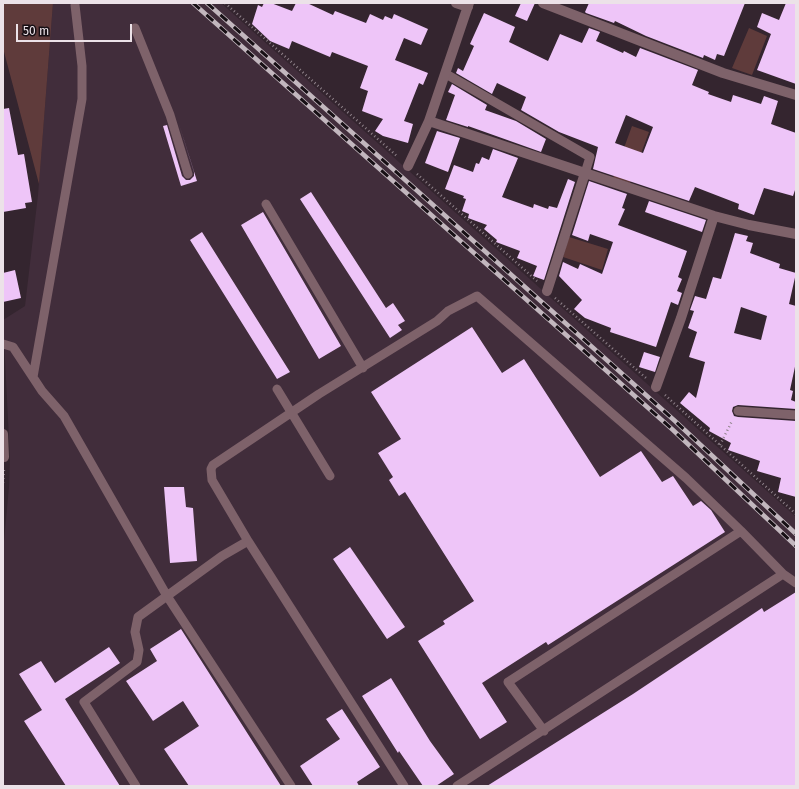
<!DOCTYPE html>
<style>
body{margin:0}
#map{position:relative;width:799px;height:789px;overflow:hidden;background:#34252f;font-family:"Fira Sans",sans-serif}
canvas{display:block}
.frame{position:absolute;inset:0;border:4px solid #ece2e8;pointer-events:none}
.scale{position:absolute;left:16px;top:24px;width:116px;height:18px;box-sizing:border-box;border:2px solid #ece2e8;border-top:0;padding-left:5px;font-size:12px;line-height:14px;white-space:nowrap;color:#ece2e8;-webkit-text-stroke:3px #171015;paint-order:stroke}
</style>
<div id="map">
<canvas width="799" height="789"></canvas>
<div class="frame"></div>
<div class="scale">50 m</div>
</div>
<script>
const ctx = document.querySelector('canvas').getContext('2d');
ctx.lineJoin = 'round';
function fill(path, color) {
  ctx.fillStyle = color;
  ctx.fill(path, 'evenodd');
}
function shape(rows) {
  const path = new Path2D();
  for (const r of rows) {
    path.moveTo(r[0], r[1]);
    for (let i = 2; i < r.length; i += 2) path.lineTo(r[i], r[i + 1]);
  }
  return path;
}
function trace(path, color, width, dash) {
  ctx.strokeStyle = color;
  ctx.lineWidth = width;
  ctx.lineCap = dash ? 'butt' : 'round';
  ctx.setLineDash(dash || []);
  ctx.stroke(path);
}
fill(shape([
 [53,3,221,3,796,517,796,786,3,786,3,552,9,487,10,459,3,320,25,306,38,195]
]), '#412d3b');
fill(shape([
 [3,3,53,3,39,184,3,48],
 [749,28,767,36,752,75,732,68],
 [632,126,649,132,630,183,613,178],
 [569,237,608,249,602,270,563,257]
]), '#5f3b3b');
fill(shape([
 [264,3,271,3,292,11,296,3,307,3,333,15,335,11,366,23,370,14,383,20,385,16,392,19,394,14,428,29,421,45,404,38,395,60,428,73,423,85,419,83,404,121,413,124,408,143,383,136,375,131,383,119,362,111,368,91,360,88,368,66,332,52,330,57,292,41,289,49,270,41,252,24,258,5,262,7],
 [521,3,535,3,527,21,515,16],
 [589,3,745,3,724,56,717,54,715,60,704,55,703,58,646,36,615,21,614,23,586,13,585,12],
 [786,3,796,3,796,84,757,70,771,34,757,27,762,13,779,20],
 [484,13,515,27,509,42,548,61,560,34,582,43,589,28,600,32,596,41,623,53,624,51,636,57,640,48,698,70,692,85,709,92,708,94,731,102,733,95,761,104,764,96,778,101,771,124,796,133,796,187,793,196,764,188,754,215,738,209,739,204,695,187,689,201,593,169,598,147,559,132,521,110,526,97,497,83,492,94,456,73,458,68,463,71,474,46,470,44],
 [626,115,653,127,643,153,615,143],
 [452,84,487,105,485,110,516,121,546,139,541,152,468,126,468,127,446,120,455,95,448,92],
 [9,108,18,155,24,154,32,202,25,203,26,208,3,212,3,109],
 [178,121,197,181,181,186,163,126,167,125,182,176,186,180,190,180,194,176,194,172],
 [437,131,460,138,448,172,425,163],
 [493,149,518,158,502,197,533,208,534,204,548,209,549,206,557,208,568,179,575,182,544,280,533,276,537,266,517,258,520,251,496,242,497,240,484,229,487,225,468,218,469,214,462,211,466,199,463,198,464,196,445,189,454,165,473,172,476,163,479,164,482,157,489,160],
 [589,181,627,194,622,208,625,209,618,225,687,251,678,277,682,279,677,291,682,293,678,305,671,302,656,347,610,332,611,328,585,318,574,309,582,300,559,276,563,262,578,269,580,264,602,274,613,242,590,234,588,241,572,235],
 [311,192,386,308,393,303,405,321,398,325,402,330,390,338,300,199],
 [649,201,706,220,702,232,645,212],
 [263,212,341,346,319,359,241,225],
 [202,232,290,372,277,379,190,240],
 [735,233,748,236,746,241,753,243,750,253,780,264,779,268,796,273,789,304,796,306,796,362,790,390,793,391,791,400,796,402,796,409,738,405,733,407,732,411,734,416,738,417,796,421,796,497,778,492,781,478,757,471,760,461,728,450,731,443,709,431,710,428,680,403,689,392,696,398,705,362,689,357,697,332,688,328,694,311,690,310,695,296,706,299,713,277,721,279],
 [741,307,767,316,761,340,734,333],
 [15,270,21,298,3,302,3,273],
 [472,327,502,373,524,359,600,477,641,451,662,482,673,476,693,506,701,501,711,510,725,532,548,645,546,642,482,683,507,722,480,739,418,641,445,624,443,621,474,601,405,492,399,496,389,480,393,477,378,453,401,439,371,392],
 [644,352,660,357,655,372,639,367],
 [164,487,184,487,186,507,193,508,197,561,170,563],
 [350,547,405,627,387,639,333,559],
 [796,592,796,786,487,786,633,694,762,608,764,612],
 [181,629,281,786,189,786,164,749,199,726,183,701,153,721,126,681,157,661,150,649],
 [109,647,120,663,65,699,120,786,66,786,24,721,42,710,19,674,41,661,55,683],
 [391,678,430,741,454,774,436,786,423,786,399,751,398,753,362,696],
 [342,709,380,767,357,782,359,786,313,786,300,766,340,739,326,719]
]), '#eec5f8');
trace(shape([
 [225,3,398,157],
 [417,174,537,281],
 [555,298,646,378],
 [665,395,796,514],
 [720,445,732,421],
 [3,483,4,469]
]), '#90838b', 2.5, [1, 3]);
trace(shape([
 [135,28,170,115,188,174],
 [446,74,590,157,585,173],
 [266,204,363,368],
 [3,344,13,347,42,391,64,416,167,596,291,786],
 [33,377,82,99,82,66,75,5],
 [277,389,330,476],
 [738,411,796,415],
 [248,541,212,480,211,469,213,465,319,394,437,321,448,311,477,296,686,478,741,531],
 [544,731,508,682,741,531,783,574,796,583],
 [136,786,84,702,137,662,139,650,135,632,138,617,222,556,248,541,404,786],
 [457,786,783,574]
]), '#7e626a', 9);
trace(shape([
 [456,3,468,7],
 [469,3,429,121,714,216,749,225,796,234],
 [543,3,723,73,796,95],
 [408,166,429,121],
 [547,291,585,173],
 [656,387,681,318,714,216],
 [3,434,4,457]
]), '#7e626a', 10);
const rail = shape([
 [193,3,673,430,796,546],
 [207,3,675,421,796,534]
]);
trace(rail, '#c2b7be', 4.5);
trace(rail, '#171015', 3, [9]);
</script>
